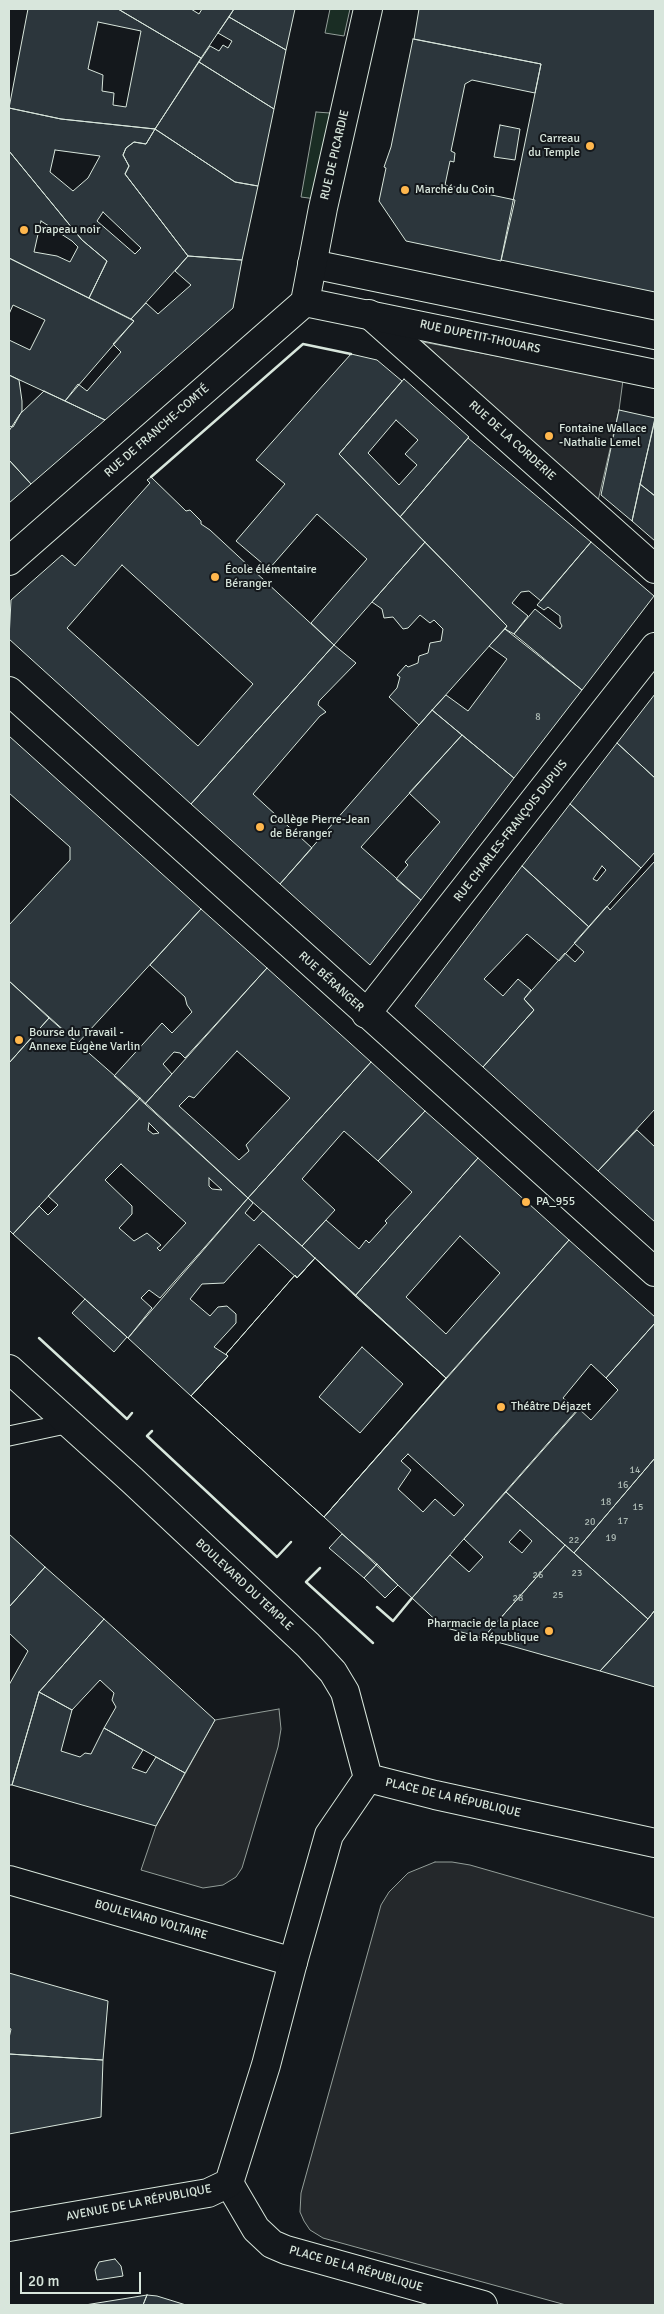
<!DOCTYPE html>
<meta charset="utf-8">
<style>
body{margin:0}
#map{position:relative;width:664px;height:2314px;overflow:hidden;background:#14181c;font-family:Signika,sans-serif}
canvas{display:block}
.frame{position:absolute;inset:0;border:10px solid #d8e6dc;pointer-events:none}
.scale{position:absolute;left:20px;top:2272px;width:121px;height:22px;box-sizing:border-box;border:2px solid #d8e6dc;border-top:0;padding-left:6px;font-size:15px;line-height:18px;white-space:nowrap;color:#d8e6dc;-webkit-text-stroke:4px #14181c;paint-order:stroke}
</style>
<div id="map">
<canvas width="664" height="2314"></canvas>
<div class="frame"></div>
<div class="scale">20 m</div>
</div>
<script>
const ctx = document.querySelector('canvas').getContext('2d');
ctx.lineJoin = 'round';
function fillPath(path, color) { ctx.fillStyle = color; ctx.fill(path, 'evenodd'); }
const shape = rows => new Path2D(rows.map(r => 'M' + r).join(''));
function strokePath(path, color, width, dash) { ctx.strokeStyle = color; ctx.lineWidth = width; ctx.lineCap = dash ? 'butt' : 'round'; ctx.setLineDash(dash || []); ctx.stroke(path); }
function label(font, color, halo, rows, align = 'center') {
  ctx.font = font + ' Signika,sans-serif'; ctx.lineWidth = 4; ctx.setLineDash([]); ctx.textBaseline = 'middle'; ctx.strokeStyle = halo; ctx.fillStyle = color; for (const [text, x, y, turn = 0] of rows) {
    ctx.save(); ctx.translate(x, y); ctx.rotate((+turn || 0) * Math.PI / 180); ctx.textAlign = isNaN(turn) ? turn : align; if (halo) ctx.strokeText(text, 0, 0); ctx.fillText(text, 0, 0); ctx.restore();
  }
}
const green = shape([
 [330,9,350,9,344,36,325,33,330,9],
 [316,112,330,113,316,199,301,197,316,112]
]);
const parking = shape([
 [423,342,623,380,619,410,598,501,565,476,423,342],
 [279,1709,281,1729,278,1747,242,1868,236,1877,223,1885,203,1888,141,1870,156,1826,215,1720,279,1709],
 [435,1862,452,1862,470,1865,655,1918,655,2305,566,2305,323,2238,310,2230,304,2221,300,2212,301,2193,381,1905,389,1892,408,1873,435,1862]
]);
const building = shape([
 [28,9,118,9,201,58,155,129,61,119,9,108,28,9],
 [98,22,141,31,126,107,113,105,114,93,102,91,103,75,88,69,98,22],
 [118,9,191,9,199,14,202,9,234,9,201,58,118,9],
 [234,9,295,9,286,50,229,17,234,9],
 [419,9,655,9,655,292,501,260,541,64,414,39,419,9],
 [229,17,286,50,274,109,199,62,210,46,219,51,223,45,228,48,232,41,218,33,229,17],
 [413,39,541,64,535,93,472,80,465,84,451,151,455,153,454,162,450,161,445,185,515,200,501,261,406,241,379,201,386,168,384,167,391,147,413,39],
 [199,62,274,109,258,186,235,182,155,129,199,62],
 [9,108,61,119,155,129,146,144,134,142,126,148,123,155,129,166,125,174,188,256,131,319,89,298,107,261,82,240,9,151,9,108],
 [55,150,100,156,88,178,73,191,50,172,55,150],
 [103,212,141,248,135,254,97,221,103,212],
 [500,125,520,129,515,160,494,157,500,125],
 [155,129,235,182,258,186,242,260,188,256,125,174,129,166,123,155,126,148,134,142,146,144,155,129],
 [9,151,82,240,107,261,89,298,9,258,9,151],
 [41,221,72,241,78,247,70,262,57,256,34,252,41,221],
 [188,256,242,260,233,308,105,420,65,401,78,384,87,391,121,352,113,344,134,321,131,319,146,303,158,314,191,285,175,271,188,256],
 [9,258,134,321,65,401,9,375,9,340,30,350,45,320,13,305,9,314,9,258],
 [351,354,377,360,402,381,339,454,425,542,334,645,311,623,367,559,317,514,269,569,236,541,285,484,256,460,351,354],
 [9,375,19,380,22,401,22,411,13,427,9,426,9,375],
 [404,379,469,437,400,517,339,454,404,379],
 [396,420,418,440,405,454,417,465,399,485,368,453,396,420],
 [44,391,105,420,31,484,9,460,9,431,20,414,44,391],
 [619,410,655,418,632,521,601,495,619,410],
 [655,420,655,496,640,484,655,420],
 [468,438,591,542,541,601,529,591,521,592,512,603,528,616,514,634,505,629,507,626,400,517,468,438],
 [9,460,31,484,9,503,9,460],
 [151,477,186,511,190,510,201,521,201,524,210,530,334,645,191,804,9,639,11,600,62,555,75,566,150,483,147,480,151,477],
 [122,565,253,684,198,746,67,628,122,565],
 [640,484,655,496,655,541,632,521,640,484],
 [425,542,507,626,419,725,389,697,397,688,400,677,397,675,406,665,408,667,418,663,419,656,428,653,430,643,441,641,443,629,434,620,430,623,420,615,408,628,403,629,393,617,384,618,382,609,372,602,425,542],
 [591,542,654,596,582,690,514,634,535,609,560,629,562,626,560,622,560,616,548,607,544,610,537,605,591,542],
 [505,629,582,690,514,778,432,710,446,695,468,711,507,659,489,646,505,629],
 [334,645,356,663,319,701,318,705,326,712,320,716,253,794,312,848,280,884,191,804,334,645],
 [655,694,655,778,617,743,655,694],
 [432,710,462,735,361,847,421,900,370,965,280,884,432,710],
 [462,735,514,778,421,900,396,879,408,865,405,862,440,822,409,793,462,735],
 [9,736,201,909,78,1043,9,981,9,925,70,860,70,847,9,793,9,736],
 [617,743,655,778,655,852,641,868,570,804,617,743],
 [570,804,641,868,589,927,522,866,570,804],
 [602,866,606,870,597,881,593,879,602,866],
 [655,861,655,1109,598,1171,483,1067,534,1010,524,999,565,953,575,962,584,952,574,943,607,906,610,910,655,861],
 [522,866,589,927,559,961,527,934,484,979,503,996,518,979,531,990,524,999,534,1010,483,1067,415,1006,522,866],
 [201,909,267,968,185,1058,180,1053,174,1052,163,1064,172,1074,145,1104,114,1076,162,1023,172,1033,192,1012,187,1005,185,997,150,965,201,909],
 [267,968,371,1062,248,1198,145,1104,267,968],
 [237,1051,290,1098,246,1145,249,1151,239,1160,179,1106,189,1096,194,1098,237,1051],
 [9,981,49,1018,9,1063,9,981],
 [49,1018,140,1098,13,1234,9,1230,9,1063,49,1018],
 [371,1062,425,1111,378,1161,344,1131,302,1179,335,1210,302,1246,248,1198,371,1062],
 [140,1098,248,1198,160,1298,149,1290,141,1298,152,1308,128,1338,13,1234,39,1206,48,1215,58,1205,48,1196,140,1098],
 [149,1123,159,1133,153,1134,148,1130,149,1123],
 [121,1164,186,1223,160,1251,157,1248,161,1245,147,1233,134,1241,119,1228,132,1214,132,1206,105,1180,121,1164],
 [209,1178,222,1190,212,1189,209,1186,209,1178],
 [425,1111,478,1158,355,1296,302,1246,326,1220,359,1249,366,1240,369,1243,387,1223,385,1221,412,1192,378,1161,425,1111],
 [637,1130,655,1147,655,1222,598,1171,637,1130],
 [478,1158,569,1240,446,1378,355,1296,478,1158],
 [460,1236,500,1273,446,1334,406,1297,460,1236],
 [248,1198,253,1203,245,1213,254,1221,263,1211,315,1258,297,1278,259,1244,224,1283,202,1284,190,1299,210,1316,218,1307,227,1306,236,1314,236,1323,214,1347,228,1356,191,1396,128,1338,248,1198],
 [569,1240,655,1317,655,1323,606,1378,591,1364,563,1398,577,1410,412,1598,324,1517,569,1240],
 [408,1454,464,1505,454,1516,435,1499,423,1512,398,1489,411,1470,401,1461,408,1454],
 [315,1258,446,1378,324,1517,191,1396,228,1356,226,1354,295,1275,297,1278,315,1258],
 [362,1347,403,1384,360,1433,319,1397,362,1347],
 [315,1258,446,1378,324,1517,191,1396,228,1356,226,1354,295,1275,297,1278,315,1258],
 [85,1299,127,1337,114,1352,72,1313,85,1299],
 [655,1323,655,1458,574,1553,506,1492,579,1409,591,1420,618,1390,606,1378,655,1323],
 [655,1458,655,1610,648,1619,574,1553,655,1458],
 [506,1492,565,1545,483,1638,443,1627,412,1598,450,1555,469,1572,483,1557,464,1539,506,1492],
 [520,1530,532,1541,522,1553,509,1542,520,1530],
 [9,1534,45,1567,9,1607,9,1534],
 [342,1534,377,1564,364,1578,329,1548,342,1534],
 [565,1545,648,1619,600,1671,483,1638,565,1545],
 [377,1564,398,1585,385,1598,364,1578,377,1564],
 [45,1567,104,1619,39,1692,12,1785,9,1785,9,1685,28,1651,9,1633,9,1607,45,1567],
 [655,1610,655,1687,600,1671,648,1619,655,1610],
 [104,1619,215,1720,185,1773,104,1728,116,1707,112,1700,114,1693,100,1680,72,1710,39,1692,104,1619],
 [39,1692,72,1710,61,1751,80,1757,85,1753,91,1754,104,1728,143,1750,132,1768,146,1773,156,1757,185,1773,156,1826,12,1785,39,1692],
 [9,1973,108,2001,103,2060,9,2054,9,2038,11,2029,9,2028,9,1973],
 [9,2054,103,2060,101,2117,9,2134,9,2054],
 [115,2259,121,2266,123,2276,97,2280,95,2270,99,2262,115,2259],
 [147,2295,157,2296,186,2305,143,2305,147,2295],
 [147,2295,143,2305,85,2305,147,2295]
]);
const service = shape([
 [9,1436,70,1423]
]);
const pedestrian = shape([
 [312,264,655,335],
 [369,314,655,569],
 [229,2183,256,2229,272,2244,286,2250,483,2305]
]);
const minor = shape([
 [305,302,655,374],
 [305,302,323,208,368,9],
 [9,561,305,302],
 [9,691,655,1272],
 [366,1014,655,647]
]);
const secondary = shape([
 [9,1880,293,1962]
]);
const primary = shape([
 [9,1369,132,1480,308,1645,333,1672,345,1692,368,1778],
 [368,1778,435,1795,655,1843],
 [9,2227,208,2193,229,2183,266,2065,293,1962,329,1835,368,1778]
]);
const wall = shape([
 [151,477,303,344,351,354],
 [39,1338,127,1419,132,1413],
 [152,1431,147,1436,277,1557,291,1542],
 [320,1568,306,1582,373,1643],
 [377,1607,393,1621,412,1598]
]);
const markers = [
 [590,146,5,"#ffb74d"],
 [405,190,5,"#ffb74d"],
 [24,230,5,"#ffb74d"],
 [549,436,5,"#ffb74d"],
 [215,577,5,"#ffb74d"],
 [260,827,5,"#ffb74d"],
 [19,1040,5,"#ffb74d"],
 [526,1202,5,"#ffb74d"],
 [501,1407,5,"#ffb74d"],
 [549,1631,5,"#ffb74d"]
];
const numberNames = [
 ["8",538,717],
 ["14",635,1470],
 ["16",623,1485],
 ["18",606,1502],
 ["15",638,1507],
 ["17",623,1521],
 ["20",590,1522],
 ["19",611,1538],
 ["22",574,1540],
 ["23",577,1573],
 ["26",538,1575],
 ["25",558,1595],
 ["28",518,1598]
];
const poiNames = [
 ["Carreau",580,139,"right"],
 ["du Temple",580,153,"right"],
 ["Marché du Coin",415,190],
 ["Drapeau noir",34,230],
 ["Fontaine Wallace",559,429],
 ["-Nathalie Lemel",559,443],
 ["École élémentaire",225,570],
 ["Béranger",225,584],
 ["Collège Pierre-Jean",270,820],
 ["de Béranger",270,834],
 ["Bourse du Travail -",29,1033],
 ["Annexe Eugène Varlin",29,1047],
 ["PA_955",536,1202],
 ["Théâtre Déjazet",511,1407],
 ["Pharmacie de la place",539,1624,"right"],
 ["de la République",539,1638,"right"]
];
const streetNames = [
 ["RUE DE PICARDIE",335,155,-77],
 ["RUE DUPETIT-THOUARS",480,337,12],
 ["RUE DE FRANCHE-COMTÉ",157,431,-41],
 ["RUE DE LA CORDERIE",512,441,42],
 ["RUE CHARLES-FRANÇOIS DUPUIS",511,831,-52],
 ["RUE BÉRANGER",331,982,42],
 ["BOULEVARD DU TEMPLE",244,1585,43],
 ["PLACE DE LA RÉPUBLIQUE",453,1798,13],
 ["BOULEVARD VOLTAIRE",151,1920,16],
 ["AVENUE DE LA RÉPUBLIQUE",139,2203,-11],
 ["PLACE DE LA RÉPUBLIQUE",356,2269,16]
];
fillPath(green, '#1a2d24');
strokePath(green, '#939e99', 1);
fillPath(parking, '#24282b');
strokePath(parking, '#939e99', 1);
fillPath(building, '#2c363c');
strokePath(building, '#d8e6dc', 1);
strokePath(service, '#d8e6dc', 21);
strokePath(pedestrian, '#d8e6dc', 30);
strokePath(minor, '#d8e6dc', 30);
strokePath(secondary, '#d8e6dc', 30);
strokePath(primary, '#d8e6dc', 30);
strokePath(service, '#14181c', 19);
strokePath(pedestrian, '#14181c', 28);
strokePath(minor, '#14181c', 28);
strokePath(secondary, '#14181c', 28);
strokePath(primary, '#14181c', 28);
strokePath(wall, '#d8e6dc', 2.5);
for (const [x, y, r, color] of markers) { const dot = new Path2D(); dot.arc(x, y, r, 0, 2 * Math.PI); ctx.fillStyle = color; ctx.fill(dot); strokePath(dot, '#14181c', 2); }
label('10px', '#adbab4', null, numberNames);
label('12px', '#d8e6dc', '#14181c', poiNames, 'left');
label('12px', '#d8e6dc', '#14181c', streetNames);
</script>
